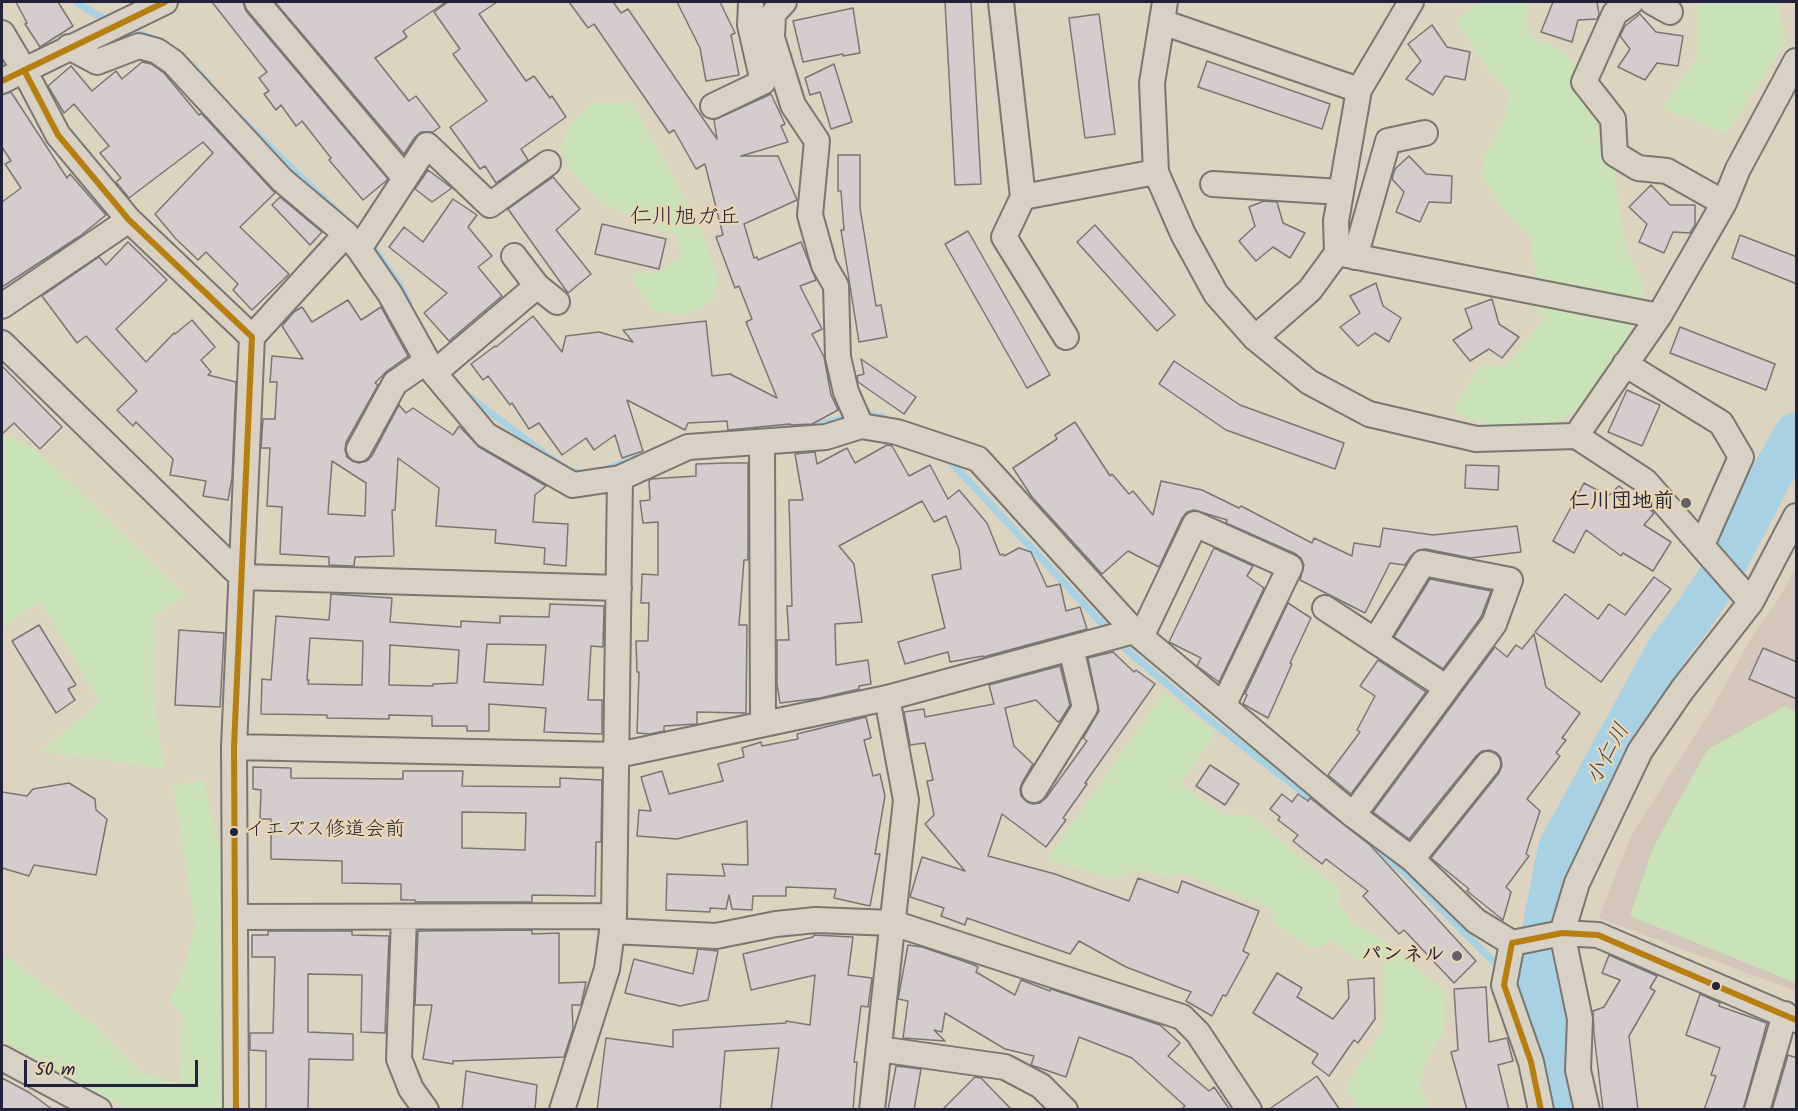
<!DOCTYPE html>
<meta charset="utf-8">
<style>
body{margin:0}
#map{position:relative;width:1798px;height:1111px;overflow:hidden;background:#dcd3c0;font-family:Kalam,sans-serif}
canvas{display:block}
.frame{position:absolute;inset:0;border:3px solid #22223b;pointer-events:none}
.scale{position:absolute;left:24px;top:1060px;width:174px;height:27px;box-sizing:border-box;border:3px solid #22223b;border-top:0;padding-left:8px;font-size:18px;line-height:21px;white-space:nowrap;color:#22223b;-webkit-text-stroke:4px #e8d7b4;paint-order:stroke}
</style>
<div id="map">
<canvas width="1798" height="1111"></canvas>
<div class="frame"></div>
<div class="scale">50 m</div>
</div>
<script>
const ctx = document.querySelector('canvas').getContext('2d');
ctx.lineJoin = 'round';
function fillPath(path, color) { ctx.fillStyle = color; ctx.fill(path, 'evenodd'); }
const shape = rows => new Path2D(rows.map(r => 'M' + r).join(''));
function strokePath(path, color, width, dash) { ctx.strokeStyle = color; ctx.lineWidth = width; ctx.lineCap = dash ? 'butt' : 'round'; ctx.setLineDash(dash || []); ctx.stroke(path); }
function label(font, color, halo, rows, align = 'center') {
  ctx.font = font + ' Kalam,"Klee One",sans-serif'; ctx.lineWidth = 4.5; ctx.setLineDash([]); ctx.textBaseline = 'middle'; ctx.strokeStyle = halo; ctx.fillStyle = color; for (const [text, x, y, turn = 0] of rows) {
    ctx.save(); ctx.translate(x, y); ctx.rotate((+turn || 0) * Math.PI / 180); ctx.textAlign = isNaN(turn) ? turn : align; if (halo) ctx.strokeText(text, 0, 0); ctx.fillText(text, 0, 0); ctx.restore();
  }
}
const built = shape([
 [1796,567,1796,991,1599,918,1631,836,1710,712,1752,637,1781,595]
]);
const green = shape([
 [1479,2,1529,2,1526,25,1534,39,1558,48,1575,65,1583,79,1595,109,1599,143,1616,172,1617,196,1627,252,1643,282,1644,296,1611,377,1573,412,1560,420,1528,428,1496,428,1457,414,1454,408,1480,366,1505,366,1545,318,1532,306,1537,282,1530,237,1499,205,1482,175,1483,159,1505,119,1508,94,1504,86,1484,64,1456,21],
 [1697,2,1777,2,1786,42,1726,134,1662,108,1698,56],
 [592,103,632,103,700,226,718,280,713,301,684,315,653,311,633,280,634,272,657,273,678,259,681,252,677,236,601,203,572,172,560,150,569,126],
 [2,433,36,449,186,597,155,614,153,691,164,769,42,751,100,702,40,602,2,628],
 [1164,692,1215,733,1181,785,1225,815,1250,815,1340,890,1339,905,1353,924,1389,944,1446,993,1444,1031,1425,1064,1420,1087,1430,1109,1359,1109,1345,1087,1383,1029,1384,957,1371,950,1359,960,1333,941,1312,949,1275,924,1271,909,1181,873,1167,877,1135,870,1115,879,1047,860],
 [1785,706,1796,712,1796,983,1630,916,1653,848,1707,750],
 [203,780,222,857,230,1109,127,1109,2,1040,2,957,11,959,97,1027,141,1073,180,1084,183,1017,170,1000,186,966,195,922,173,786]
]);
const stream = shape([
 [77,2,93,13,112,21],
 [127,28,153,39],
 [187,61,207,81],
 [240,118,340,214],
 [370,243,399,284,409,304],
 [463,392,567,470,584,474],
 [805,428,837,420,871,415,885,418],
 [948,459,1111,633],
 [604,470,639,457],
 [1118,641,1128,651,1207,718,1316,803],
 [1365,841,1405,873,1503,971],
 [1511,978,1543,1004]
]);
const river = shape([
 [1565,1110,1553,1057,1536,966,1559,848,1668,649,1693,616,1718,579,1770,478,1796,433]
]);
const building = shape([
 [16,2,58,2,73,26,40,47,25,24,27,23,16,2],
 [212,2,243,2,246,11,388,179,386,181,363,200,329,160,331,158,302,121,296,126,281,105,276,110,264,94,269,91,259,78,267,72,212,2],
 [275,2,446,2,403,31,407,37,375,58,409,101,416,96,440,127,433,132,421,132,415,137,404,154,275,2],
 [448,2,497,2,479,14,526,81,534,76,550,98,552,96,566,117,521,149,528,160,496,183,485,166,480,169,450,127,487,101,453,54,460,49,434,12,448,2],
 [569,2,613,2,621,13,628,9,717,139,714,120,771,94,785,124,781,126,788,142,741,156,778,156,797,200,744,224,754,258,757,257,758,260,801,242,816,280,800,286,822,329,812,334,824,357,831,395,838,410,812,424,790,425,790,424,728,430,727,421,688,423,685,430,627,400,643,451,622,458,615,435,594,450,586,438,562,455,539,423,529,429,512,403,510,405,488,376,483,380,471,364,495,346,496,347,533,316,562,352,566,336,599,332,633,342,623,330,706,321,712,376,730,374,777,398,746,322,752,319,739,286,735,288,716,237,723,235,705,164,696,169,674,130,669,133,594,24,588,28,569,2],
 [677,2,720,2,735,33,731,35,739,75,706,81,700,48,677,2],
 [945,2,971,2,981,184,955,185,945,2],
 [1553,2,1597,2,1599,14,1597,19,1578,20,1572,42,1541,32,1553,2],
 [853,8,860,53,843,56,843,54,803,62,793,21,853,8],
 [1099,14,1115,134,1085,138,1069,18,1099,14],
 [1640,14,1656,32,1683,36,1678,66,1657,63,1645,80,1618,67,1630,49,1620,36,1625,26,1640,14],
 [1432,25,1447,47,1470,52,1465,80,1445,76,1433,95,1406,79,1421,61,1408,44,1432,25],
 [1207,61,1330,104,1322,129,1198,87,1207,61],
 [142,62,151,64,164,73,199,115,201,113,275,193,240,227,289,274,252,310,233,290,238,284,206,252,198,260,176,239,155,214,213,153,203,142,129,198,116,182,121,178,100,153,109,146,74,104,64,113,48,86,71,66,92,91,116,71,122,79,142,62],
 [834,64,852,122,831,129,820,92,810,95,805,78,834,64],
 [11,92,67,178,70,174,106,215,80,236,2,287,2,202,21,188,5,164,11,161,2,147,2,95,11,92],
 [838,155,860,155,860,208,876,306,881,305,887,337,859,342,841,230,844,230,841,191,838,191,838,155],
 [1409,156,1426,174,1452,176,1451,203,1429,202,1420,222,1396,212,1404,192,1392,179,1395,169,1409,156],
 [428,170,452,188,432,202,415,189,428,170],
 [553,177,580,209,556,230,591,274,568,293,508,209,553,177],
 [1651,185,1670,205,1695,205,1695,225,1690,233,1673,232,1664,253,1639,242,1647,224,1629,207,1651,185],
 [280,197,322,232,310,245,272,205,280,197],
 [453,199,477,215,468,227,492,256,478,267,502,296,449,341,424,313,447,293,389,247,404,227,423,242,453,199],
 [1264,201,1277,202,1283,223,1305,233,1290,258,1273,247,1256,261,1239,241,1255,226,1249,207,1264,201],
 [602,224,666,239,659,269,595,254,602,224],
 [1095,225,1175,315,1157,331,1077,242,1095,225],
 [968,231,1050,375,1027,388,945,244,968,231],
 [1740,235,1797,257,1797,284,1732,258,1740,235],
 [128,242,167,280,116,329,146,362,174,333,175,334,192,320,215,347,201,360,211,372,208,375,236,382,232,478,228,500,203,496,206,481,170,475,173,459,136,422,133,426,117,410,137,391,86,336,77,343,42,296,99,257,106,265,128,242],
 [1376,283,1383,306,1401,318,1389,342,1375,333,1358,346,1340,327,1360,313,1350,296,1376,283],
 [1492,299,1499,324,1519,337,1502,358,1489,349,1470,361,1453,340,1472,328,1465,309,1492,299],
 [348,300,361,320,381,307,408,356,387,371,375,383,378,385,346,442,345,450,347,457,352,461,359,463,367,461,372,456,399,405,406,413,413,408,453,435,459,426,479,447,546,486,535,495,533,522,568,524,566,566,544,564,545,548,495,543,496,530,436,526,439,488,398,458,395,510,392,510,394,556,355,557,354,566,329,565,329,557,280,554,282,507,267,506,270,448,261,448,263,419,275,419,277,382,270,382,272,356,303,359,282,326,294,312,302,307,312,322,348,300],
 [332,461,366,483,365,516,328,514,332,461],
 [1680,327,1775,364,1766,390,1670,353,1680,327],
 [861,359,916,397,904,414,858,382,857,376,864,374,861,359],
 [1174,361,1240,405,1344,443,1335,469,1226,430,1159,384,1174,361],
 [2,366,62,427,40,449,14,423,2,434,2,366],
 [1627,390,1660,405,1642,446,1608,432,1627,390],
 [1075,422,1110,476,1112,474,1129,494,1133,491,1153,515,1161,481,1202,490,1239,508,1241,506,1312,543,1314,538,1352,556,1354,543,1380,547,1383,528,1433,535,1517,526,1521,552,1471,558,1426,549,1418,550,1411,556,1405,565,1390,563,1365,613,1300,580,1304,565,1301,558,1296,554,1226,523,1227,520,1194,510,1187,512,1182,518,1159,567,1128,551,1102,574,1032,497,1013,468,1057,439,1055,435,1075,422],
 [887,445,892,446,909,476,930,465,948,499,959,490,987,523,1000,555,1003,554,1004,556,1019,548,1031,552,1047,587,1060,584,1066,611,1080,607,1087,629,983,657,983,656,950,662,948,652,905,664,898,642,945,628,932,575,961,569,959,549,946,516,934,522,922,501,839,546,854,564,862,622,835,624,836,665,868,660,871,684,859,686,859,689,820,698,780,703,777,684,777,640,789,640,787,606,792,606,789,500,803,500,795,454,815,452,817,464,847,448,855,463,887,445],
 [728,463,748,463,748,560,744,560,739,625,747,625,746,713,697,712,697,724,664,726,664,731,650,734,637,733,639,672,637,672,636,641,648,641,649,603,641,603,642,574,658,575,658,522,643,523,640,501,650,500,649,481,651,479,696,476,696,464,728,463],
 [1466,465,1499,466,1498,490,1465,488,1466,465],
 [1584,483,1608,496,1619,486,1654,513,1644,525,1671,542,1653,571,1623,553,1621,556,1586,530,1574,553,1553,541,1584,483],
 [1214,548,1253,566,1247,576,1264,588,1219,682,1197,666,1201,658,1169,642,1214,548],
 [1654,577,1671,589,1601,682,1535,632,1565,594,1598,619,1609,604,1625,615,1654,577],
 [1430,579,1491,591,1481,617,1443,669,1394,637,1430,579],
 [331,594,392,598,390,622,461,627,461,621,500,623,500,616,549,617,550,604,604,606,603,647,591,646,588,700,602,700,602,734,544,732,546,708,489,704,489,731,467,731,467,726,432,726,432,716,389,715,389,719,327,718,327,715,261,714,262,679,271,680,276,616,329,620,331,594],
 [310,638,363,641,362,685,308,684,309,680,307,680,310,638],
 [487,644,546,645,543,685,484,682,487,644],
 [390,645,459,650,457,683,433,684,433,686,389,685,390,645],
 [1288,603,1311,618,1290,663,1292,664,1268,718,1243,704,1247,695,1245,694,1288,603],
 [39,625,76,685,68,689,75,700,56,713,12,641,39,625],
 [179,630,224,633,220,707,175,705,179,630],
 [1534,634,1546,687,1580,713,1562,738,1566,740,1556,753,1560,756,1527,799,1540,811,1526,854,1529,856,1506,887,1511,892,1503,920,1467,891,1469,889,1431,858,1499,773,1502,766,1501,758,1497,753,1490,750,1482,751,1477,755,1409,839,1373,812,1495,647,1507,657,1516,645,1522,649,1534,634],
 [1763,648,1797,662,1797,699,1749,679,1763,648],
 [1113,652,1134,672,1136,670,1155,684,1085,783,1087,784,1063,818,1066,820,1046,847,1002,814,988,856,1055,874,1129,901,1138,878,1178,893,1182,881,1259,911,1243,951,1249,954,1226,996,1223,995,1212,1016,1186,1001,1191,992,1126,967,1079,941,1070,954,967,918,965,925,941,916,944,908,910,897,922,857,965,871,925,824,934,815,927,781,933,780,925,743,910,745,904,712,924,709,925,717,994,704,989,685,1060,666,1070,705,1060,721,1058,722,1036,700,1005,708,1014,746,1033,764,1022,783,1020,789,1021,796,1027,802,1033,804,1040,803,1046,798,1087,741,1083,738,1099,711,1088,658,1113,652],
 [1378,660,1426,692,1351,794,1328,775,1360,732,1357,730,1375,696,1360,686,1378,660],
 [866,717,871,738,864,740,873,776,880,774,885,796,875,854,880,854,870,906,834,898,836,889,786,887,786,896,753,896,752,910,732,909,729,895,726,909,710,908,710,912,666,910,667,874,725,876,722,864,748,865,747,821,677,839,637,836,639,810,651,811,641,777,662,771,669,794,723,781,718,764,744,757,742,748,761,742,762,746,798,739,797,734,866,717],
 [1210,765,1239,784,1225,805,1196,786,1210,765],
 [253,767,291,768,291,778,403,779,403,771,463,771,462,786,560,787,560,778,602,780,601,842,596,842,595,896,532,895,532,902,415,902,415,900,401,900,401,884,342,883,342,861,271,859,271,819,260,819,261,790,253,789,253,767],
 [462,812,526,813,525,850,462,848,462,812],
 [69,783,95,799,96,810,107,819,96,875,34,865,29,876,2,868,2,792,27,796,33,789,69,783],
 [1282,794,1292,802,1298,794,1308,801,1310,798,1370,845,1476,961,1454,983,1404,930,1399,934,1363,896,1368,891,1326,859,1322,864,1293,841,1298,835,1278,820,1280,817,1270,809,1282,794],
 [532,930,532,934,559,933,559,983,586,982,581,1005,572,1005,573,1029,564,1057,453,1061,453,1064,423,1059,432,1005,415,1005,418,931,532,930],
 [268,931,352,931,352,935,389,936,385,1033,361,1032,362,975,308,974,308,1032,353,1034,353,1060,309,1059,308,1110,266,1110,266,1051,250,1050,250,1033,273,1033,275,957,252,957,252,935,268,935,268,931],
 [814,935,853,937,848,975,872,978,868,1007,861,1006,854,1062,857,1062,853,1110,771,1110,779,1048,725,1051,720,1110,597,1110,606,1038,673,1047,673,1030,786,1023,786,1021,810,1025,815,975,751,990,743,954,813,937,814,935],
 [908,945,922,947,972,964,978,967,976,972,1015,995,1021,980,1050,991,1051,989,1160,1025,1180,1043,1168,1056,1209,1091,1214,1087,1230,1110,1180,1110,1185,1106,1132,1058,1079,1037,1066,1077,1031,1065,1034,1056,1005,1049,945,1013,942,1032,934,1030,945,1041,903,1038,908,1001,898,999,908,945],
 [698,949,718,951,708,1000,680,1006,625,993,634,959,693,974,698,949],
 [1609,955,1657,976,1650,988,1655,991,1629,1036,1638,1110,1603,1110,1594,1034,1593,1011,1604,1007,1620,980,1602,973,1609,955],
 [1277,973,1302,988,1297,997,1333,1019,1349,998,1348,980,1374,978,1375,1019,1358,1043,1354,1040,1329,1076,1312,1063,1318,1054,1253,1013,1277,973],
 [1486,987,1489,1042,1507,1038,1513,1061,1498,1065,1509,1110,1467,1110,1451,1052,1458,1050,1454,989,1486,987],
 [1700,994,1720,1003,1719,1006,1767,1023,1743,1110,1704,1110,1716,1076,1711,1075,1720,1048,1686,1035,1700,994],
 [1788,1055,1797,1058,1797,1110,1772,1110,1788,1055],
 [896,1066,921,1069,914,1110,888,1110,896,1066],
 [466,1071,537,1085,535,1110,462,1110,466,1071],
 [1317,1076,1340,1110,1268,1110,1317,1076],
 [975,1077,981,1078,1012,1110,942,1110,975,1077],
 [2,1078,30,1093,53,1110,2,1110,2,1078]
]);
const street = shape([
 [257,2,405,178],
 [784,2,773,14,772,38,793,105,817,141,810,215,824,265,836,286,838,357,846,392,861,426],
 [1001,2,1023,197],
 [1165,2,1152,83,1156,172,1183,234,1216,294,1255,338,1309,382,1369,414,1476,439,1576,436,1645,481,1751,602],
 [1631,2,1615,13,1584,82,1613,119,1615,154,1638,168,1667,171,1724,203],
 [1652,2,1670,12],
 [1162,22,1359,90],
 [2,33,24,70,58,135,129,220,252,337],
 [69,47,97,62,139,46,157,51,173,62,282,180,346,234,359,249,390,294,434,373,486,435,573,485,620,478,688,447,826,437,861,426,897,432,978,459,1134,631,1353,815,1412,859,1476,921,1512,943],
 [2,81,165,2],
 [713,106,763,82,750,25,751,2],
 [1213,184,1341,192],
 [359,249,427,145,490,205,548,163],
 [1337,253,1336,221,1359,90,1411,2],
 [1355,257,1388,141,1425,133],
 [537,286,557,302],
 [2,306,129,220],
 [1066,337,1004,237,1023,197,1156,172],
 [1255,338,1310,290,1337,253,1659,316],
 [2,343,242,577,619,588],
 [1625,364,1721,423,1741,457,1702,545],
 [434,373,537,286,514,256],
 [1576,436,1659,316,1724,203,1738,169,1796,61],
 [762,442,763,724],
 [359,449,395,383,427,361],
 [1325,608,1447,688],
 [1141,637,1195,524,1290,567,1223,706],
 [234,747,618,755,887,698,1134,631],
 [1034,790,1085,708,1071,648],
 [1353,815,1494,624,1510,580,1423,563,1375,641],
 [1412,859,1488,764],
 [235,917,614,916],
 [404,917,399,1059,411,1089,426,1110],
 [612,931,716,936,776,924,816,920,893,923,1182,1017,1198,1033,1249,1110],
 [879,1049,1005,1067,1041,1086,1065,1110],
 [2,1058,99,1110],
 [236,1110,234,747,252,337,346,234],
 [562,1110,607,969,614,916,620,478],
 [872,1110,906,800,887,698],
 [1541,1110,1531,1062,1504,985,1512,943,1562,933,1598,935,1796,1020],
 [1587,1110,1578,1070,1580,1019,1562,933,1577,883,1640,751,1682,690,1751,602,1796,516],
 [1757,1110,1785,1014]
]);
const bus1 = shape([
 [24,70,58,135,129,220,252,337,234,747,236,1110],
 [2,81,165,2],
 [1541,1110,1531,1062,1504,985,1512,943,1562,933,1598,935,1796,1020]
]);
const markers = [
 [1686,503,6,"#63606a"],
 [234,832,5,"#22223b"],
 [1457,956,6,"#63606a"],
 [1716,986,5,"#22223b"]
];
const busNames = [
 ["イエズス修道会前",245,832]
];
const poiNames = [
 ["仁川団地前",1674,503],
 ["パンネル",1445,956]
];
const neighbourhoodNames = [
 ["仁川旭ガ丘",685,219]
];
const waterNames = [
 ["小仁川",1610,755,-61]
];
fillPath(built, '#d3c6ba');
fillPath(green, '#c9e2b7');
strokePath(stream, '#a8d2e4', 7);
strokePath(river, '#a8d2e4', 42);
fillPath(building, '#d5cccd');
strokePath(building, '#7a7672', 1.5);
strokePath(street, '#7a7672', 28);
strokePath(street, '#d8d1c4', 24);
strokePath(bus1, '#b77e12', 6);
for (const [x, y, r, color] of markers) { const dot = new Path2D(); dot.arc(x, y, r, 0, 2 * Math.PI); ctx.fillStyle = color; ctx.fill(dot); strokePath(dot, '#e8d7b4', 2); }
label('20px', '#22223b', '#e8d7b4', busNames, 'left');
label('bold 21px', '#22223b', '#e8d7b4', poiNames, 'right');
label('22px', '#22223b', '#e8d7b4', neighbourhoodNames);
label('italic 22px', '#384560', '#e8d7b4', waterNames);
</script>
